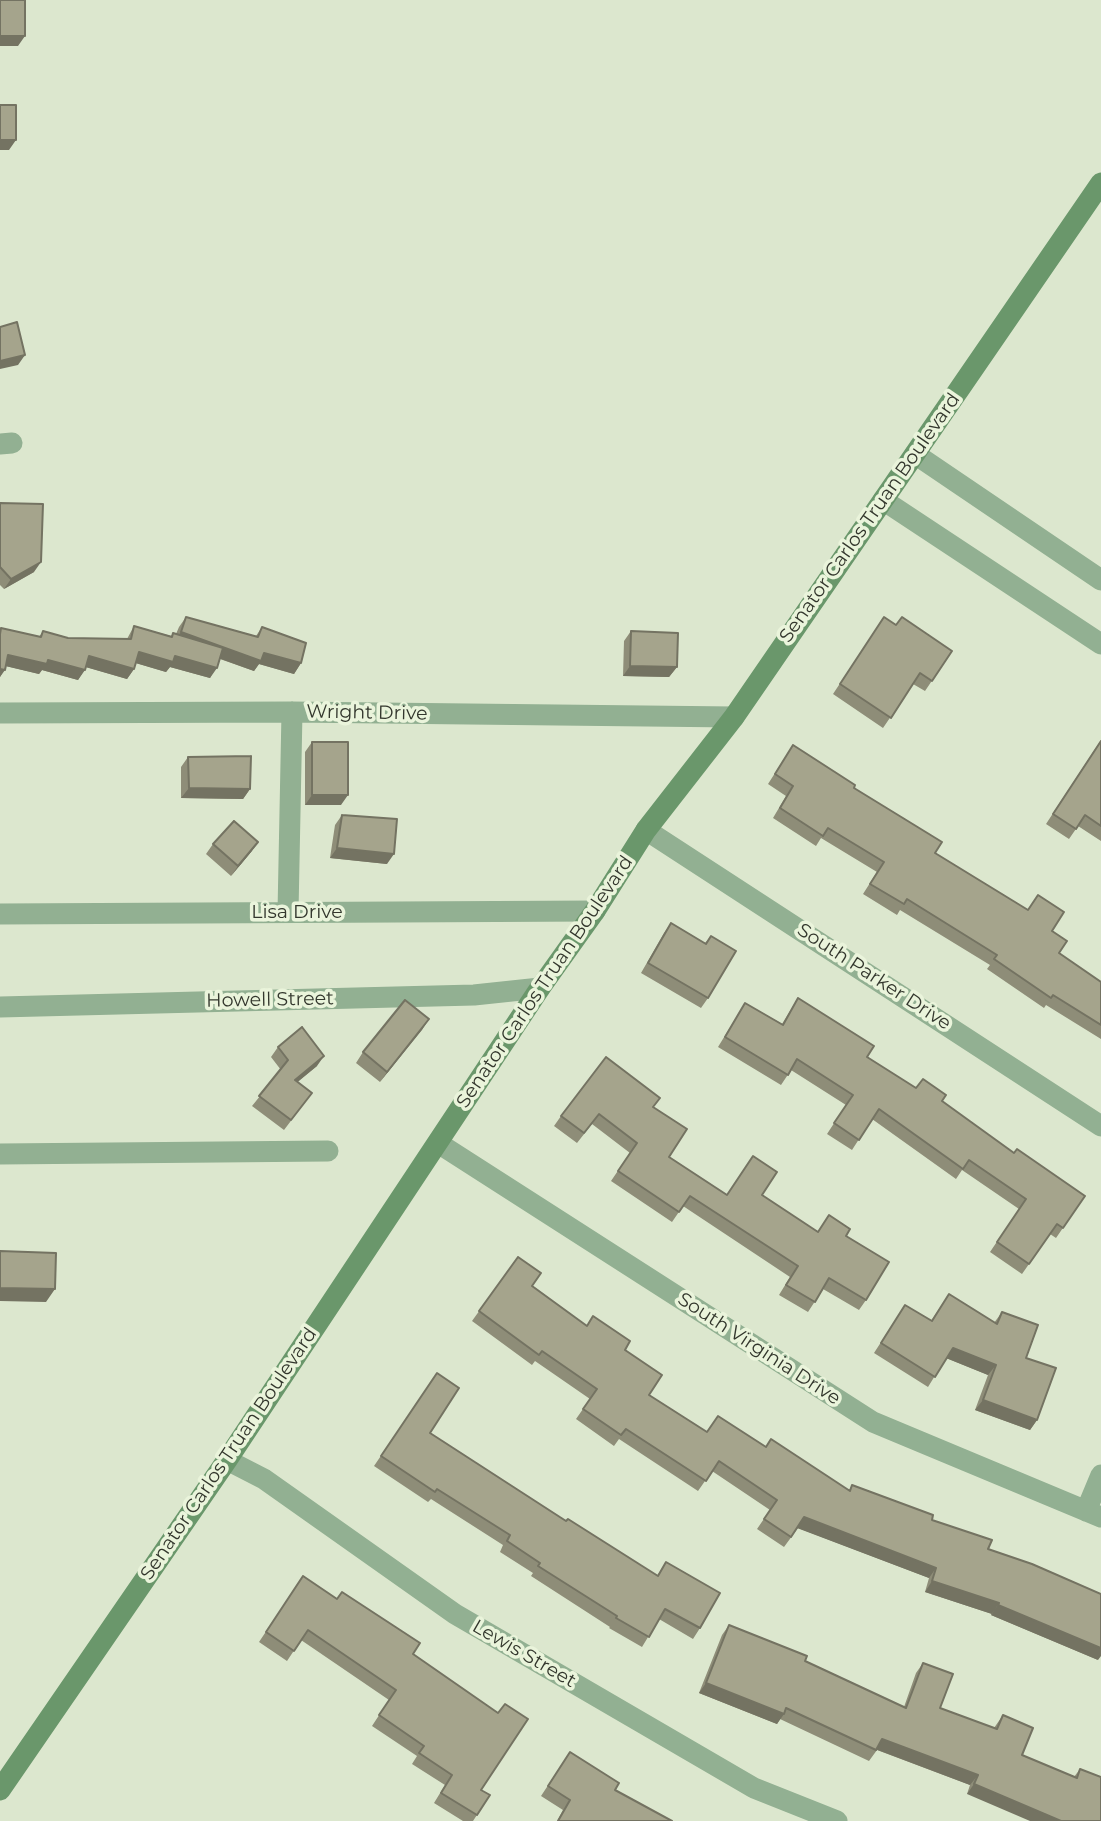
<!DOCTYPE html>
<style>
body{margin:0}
canvas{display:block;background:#dce7ce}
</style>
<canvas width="1101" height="1821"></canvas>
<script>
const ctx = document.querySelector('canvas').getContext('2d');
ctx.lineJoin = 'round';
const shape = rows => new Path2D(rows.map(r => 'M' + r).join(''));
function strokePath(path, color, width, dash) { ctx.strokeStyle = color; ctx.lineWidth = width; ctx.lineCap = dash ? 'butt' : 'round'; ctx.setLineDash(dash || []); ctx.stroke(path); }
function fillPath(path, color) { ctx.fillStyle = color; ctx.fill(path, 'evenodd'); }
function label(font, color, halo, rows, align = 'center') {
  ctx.font = font + ' Montserrat,sans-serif'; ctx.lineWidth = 7; ctx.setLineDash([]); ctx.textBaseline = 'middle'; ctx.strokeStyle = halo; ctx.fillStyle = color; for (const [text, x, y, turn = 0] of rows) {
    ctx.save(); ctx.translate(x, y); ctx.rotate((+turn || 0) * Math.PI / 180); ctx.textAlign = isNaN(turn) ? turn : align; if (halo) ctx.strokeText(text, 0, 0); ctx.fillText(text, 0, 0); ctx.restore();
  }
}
const street = shape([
 [0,444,12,443],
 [915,454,1101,580],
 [883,500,1101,644],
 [0,713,292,712,734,717],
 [646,830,1101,1126],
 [288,912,292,712],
 [0,914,595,911],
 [0,1007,474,995,540,988],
 [438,1143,873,1422,1101,1517],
 [0,1154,328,1151],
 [227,1460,264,1479,455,1614,754,1788,837,1821],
 [1086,1511,1101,1475]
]);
const secondary = shape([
 [0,1790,227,1460,540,988,595,911,646,830,734,717,1101,183]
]);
const wall = shape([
 [0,503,34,572,4,589,0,585],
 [186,617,256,636,262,627,301,663,294,674,259,664,254,671,220,659,210,678,170,667,166,672,136,663,134,669,127,679,86,667,78,680,42,670,39,674,6,666,0,677,0,630,1,628,39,637,43,631,68,638,127,639,134,626,171,636,173,633,176,634,179,627],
 [884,617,896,625,952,651,925,691,913,684,883,728,833,694],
 [631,631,677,667,669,677,623,676,624,641],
 [1101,740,1101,841,1078,826,1069,839,1046,824],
 [312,742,341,805,305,805,305,752],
 [793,745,854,788,935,853,1052,931,1059,953,1101,982,1101,1039,1046,1005,1044,1008,987,969,990,965,900,910,897,915,863,894,877,872,821,838,816,846,773,818,786,796,768,784],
 [188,757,250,789,243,799,181,798,181,767],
 [342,815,387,864,330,858,335,825],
 [258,842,251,852,231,876,206,854,213,844],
 [671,923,705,943,711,936,708,998,701,1008,641,973,664,933],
 [798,998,867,1057,916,1088,942,1101,1014,1153,1085,1196,1056,1238,1050,1234,1022,1274,990,1252,1019,1209,962,1170,956,1179,872,1119,852,1150,827,1134,846,1105,791,1070,781,1085,718,1047,745,1003,782,1024],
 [429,1019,380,1082,356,1063,363,1052],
 [278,1047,317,1066,297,1082,312,1093,284,1130,252,1106,281,1070,271,1057],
 [653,1107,669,1157,727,1195,762,1195,818,1232,829,1215,846,1236,866,1300,859,1310,823,1289,808,1312,779,1295,790,1277,683,1206,672,1222,611,1181,630,1153,592,1124,577,1143,554,1126,561,1116],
 [518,1257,533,1286,587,1326,625,1350,649,1395,707,1432,766,1447,849,1490,852,1485,932,1520,988,1549,1098,1660,991,1615,992,1614,925,1592,929,1578,798,1528,784,1547,757,1529,770,1510,712,1471,698,1491,619,1439,614,1446,576,1419,590,1399,535,1361,532,1365,472,1321],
 [949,1294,994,1323,1002,1312,1026,1358,1037,1420,1030,1430,975,1410,988,1375,946,1358,928,1387,874,1353,905,1305,931,1321],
 [437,1373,430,1433,566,1521,657,1576,666,1562,700,1628,693,1639,659,1619,642,1647,609,1628,610,1627,531,1576,533,1573,500,1552,503,1545,431,1499,428,1502,374,1466],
 [303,1576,413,1654,481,1790,490,1795,473,1821,463,1821,434,1803,445,1785,412,1764,417,1756,372,1726,389,1700,301,1640,287,1661,259,1642],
 [729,1625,904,1707,916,1673,923,1663,940,1708,994,1728,1003,1715,1022,1755,1074,1777,1080,1769,1101,1777,967,1794,970,1785,877,1750,869,1761,780,1719,777,1724,699,1693,722,1635],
 [570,1752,615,1790,672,1821,557,1821,563,1810,541,1796]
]);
const shadedWall = shape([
 [0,36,25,36,18,46,0,46],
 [0,140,16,140,9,150,0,150],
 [25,355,18,365,0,369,0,361],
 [41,562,34,572,4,589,11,579],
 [181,632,264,653,301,663,294,674,259,664,254,671,174,642],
 [139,652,175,656,217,668,210,678,170,667,166,672,132,662],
 [8,655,48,660,85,670,78,680,42,670,39,674,1,665],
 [89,656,134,669,127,679,82,666],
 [630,666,677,667,669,677,623,676],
 [0,669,5,670,0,677],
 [189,788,250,789,243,799,181,798],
 [312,795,348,795,341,805,305,805],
 [258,842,251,852,231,876,238,866],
 [337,848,394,854,387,864,330,858],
 [429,1019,422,1030,380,1082,387,1072],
 [324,1056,317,1066,288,1090,295,1080],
 [0,1288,55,1289,46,1302,0,1301],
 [953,1348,996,1365,988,1375,946,1358],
 [983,1400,1037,1420,1030,1430,975,1410],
 [804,1517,936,1568,929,1578,797,1528],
 [932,1581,999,1603,992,1614,925,1592],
 [998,1605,1101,1648,1101,1656,1098,1660,991,1615],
 [706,1683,784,1714,777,1724,699,1693],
 [882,1739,978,1775,970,1785,875,1749],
 [974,1784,1061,1821,1030,1821,967,1794]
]);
const building = shape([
 [0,0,25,0,25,36,0,36,0,0],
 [0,105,16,105,16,140,0,140,0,105],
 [17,322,25,355,0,361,0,327,17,322],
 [0,503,43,504,41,562,11,579,0,567,0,503],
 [186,617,258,637,262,627,306,643,301,663,264,653,261,661,181,632,186,617],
 [884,617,896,625,902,617,952,651,932,681,920,673,891,718,840,684,884,617],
 [134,626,172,637,173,633,223,648,217,668,175,656,173,662,139,652,134,669,89,656,85,670,48,660,47,664,8,655,5,670,0,669,0,634,1,628,41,637,43,631,68,638,131,639,134,626],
 [631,631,678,633,677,667,630,666,631,631],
 [1101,741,1101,826,1085,815,1076,829,1053,814,1101,741],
 [312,742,348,742,348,795,312,795,312,742],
 [793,745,855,785,854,788,942,842,935,853,1028,910,1038,895,1064,912,1052,931,1067,941,1059,953,1101,982,1101,1025,1053,995,1051,998,994,959,997,955,907,899,904,904,870,884,884,862,828,828,823,836,780,808,793,786,775,774,793,745],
 [251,756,250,789,189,788,188,757,251,756],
 [342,815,397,819,394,854,337,848,342,815],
 [234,821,258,842,238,866,213,844,234,821],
 [671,923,706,944,711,936,736,951,708,998,648,963,671,923],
 [798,998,874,1046,867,1057,916,1088,923,1079,946,1095,942,1101,1014,1153,1017,1149,1085,1196,1063,1228,1057,1224,1029,1264,997,1242,1026,1199,969,1160,963,1169,879,1109,859,1140,834,1123,853,1095,797,1059,788,1075,725,1037,745,1003,783,1025,798,998],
 [405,1000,429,1019,387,1072,363,1052,405,1000],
 [302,1027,324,1056,295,1080,312,1093,291,1120,259,1096,288,1060,278,1047,302,1027],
 [606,1057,660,1098,653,1107,687,1129,669,1157,727,1195,753,1156,777,1172,762,1195,818,1232,829,1215,850,1229,846,1236,889,1262,866,1300,829,1278,815,1302,786,1285,798,1266,690,1196,679,1212,618,1171,637,1143,599,1114,584,1133,561,1116,606,1057],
 [0,1251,56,1253,55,1289,0,1288,0,1251],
 [518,1257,541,1273,532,1286,587,1326,593,1316,630,1341,625,1350,662,1375,649,1395,707,1432,718,1416,766,1447,771,1439,850,1491,852,1485,933,1515,932,1520,992,1540,988,1549,1032,1564,1101,1594,1101,1648,998,1605,999,1603,932,1581,936,1568,804,1517,791,1537,764,1519,777,1500,719,1461,706,1481,626,1429,621,1435,583,1409,597,1389,542,1351,539,1355,479,1311,518,1257],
 [949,1294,997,1324,1002,1312,1038,1325,1026,1358,1056,1368,1037,1420,983,1400,996,1365,953,1348,935,1377,881,1343,905,1305,932,1321,949,1294],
 [437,1373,459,1388,430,1433,566,1521,568,1519,658,1576,666,1562,720,1593,700,1628,665,1609,649,1637,616,1618,617,1616,538,1566,540,1563,507,1541,510,1535,437,1489,435,1492,381,1456,437,1373],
 [303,1576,337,1599,342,1592,420,1643,413,1654,498,1713,505,1704,528,1719,481,1790,490,1795,477,1815,441,1793,452,1775,419,1753,424,1746,379,1715,396,1690,308,1630,294,1651,266,1632,303,1576],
 [729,1625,807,1656,805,1661,906,1708,923,1663,953,1674,940,1708,997,1729,1003,1715,1033,1728,1022,1755,1077,1778,1080,1769,1101,1777,1101,1821,1061,1821,974,1784,978,1775,882,1739,876,1750,786,1708,784,1714,706,1683,729,1625],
 [570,1752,619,1783,615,1790,672,1821,558,1821,570,1800,548,1786,570,1752]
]);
const streetNames = [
 ["Senator Carlos Truan Boulevard",870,518,-55],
 ["Wright Drive",367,713,1],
 ["Lisa Drive",297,912],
 ["South Parker Drive",874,977,33],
 ["Senator Carlos Truan Boulevard",545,982,-56],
 ["Howell Street",270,1000,-1],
 ["South Virginia Drive",759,1349,33],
 ["Senator Carlos Truan Boulevard",229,1454,-56],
 ["Lewis Street",524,1654,30]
];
strokePath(street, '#92b092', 21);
strokePath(secondary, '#6a976b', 21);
fillPath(wall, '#8e8d78');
fillPath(shadedWall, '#747362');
fillPath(building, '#a5a48c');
strokePath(building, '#747362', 2);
label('19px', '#33372d', '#eaf4db', streetNames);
</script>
